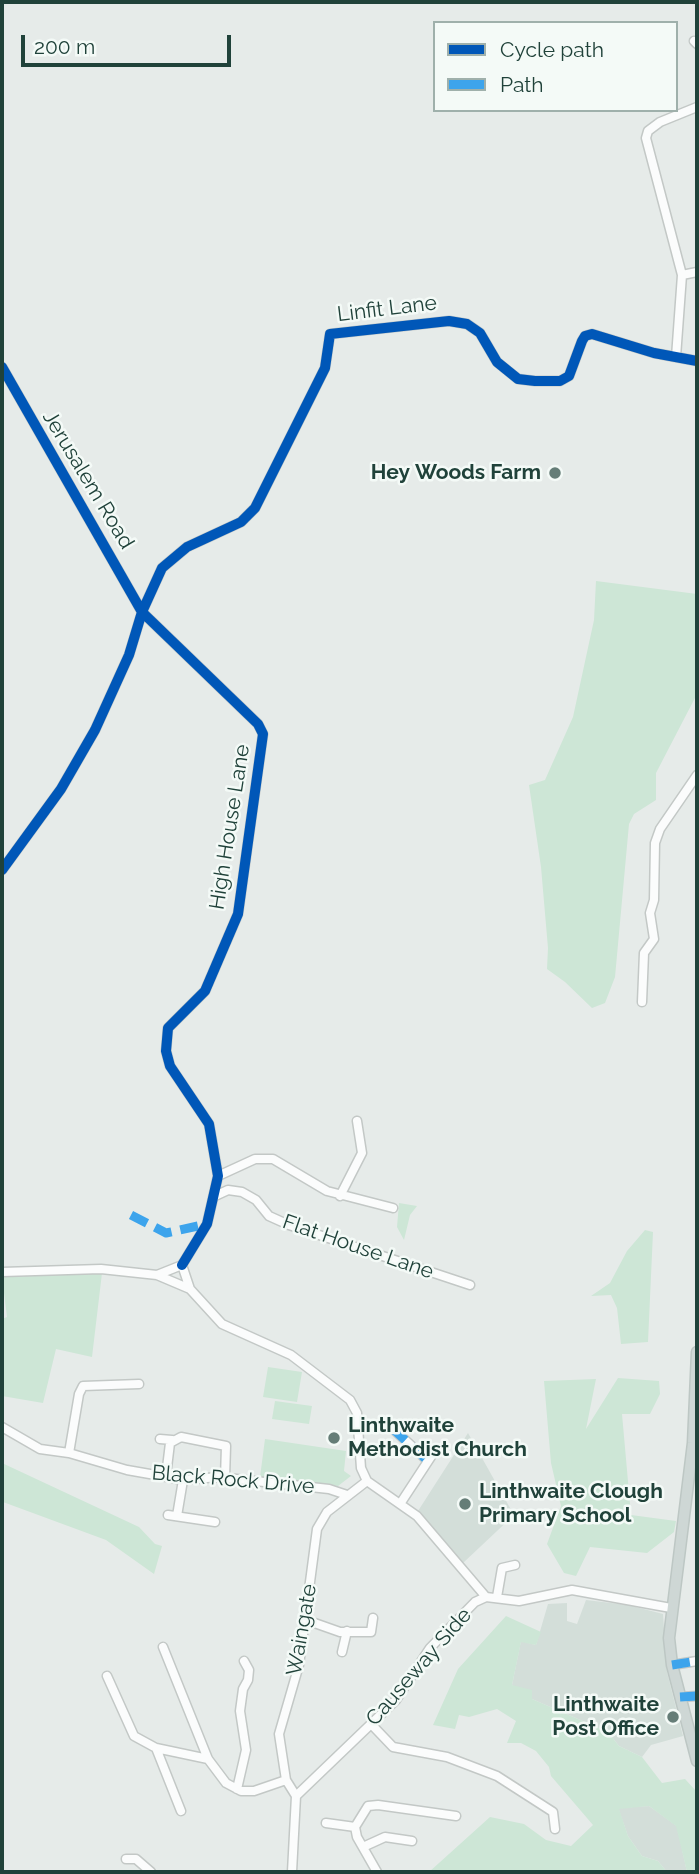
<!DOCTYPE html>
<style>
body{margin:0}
#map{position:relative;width:699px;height:1874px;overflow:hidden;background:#e6ebe9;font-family:Raleway,sans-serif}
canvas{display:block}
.frame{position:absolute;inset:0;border:4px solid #20423a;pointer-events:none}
.legend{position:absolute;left:433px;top:21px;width:245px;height:91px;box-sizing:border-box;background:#f4faf7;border:2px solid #9fb0ab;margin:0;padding:9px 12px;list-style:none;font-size:21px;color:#20423a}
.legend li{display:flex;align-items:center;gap:14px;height:35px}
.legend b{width:35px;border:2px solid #9fb0ab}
.scale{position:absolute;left:21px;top:35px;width:210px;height:32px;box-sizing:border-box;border:4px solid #20423a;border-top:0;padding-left:9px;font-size:21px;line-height:24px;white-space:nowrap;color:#20423a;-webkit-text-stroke:5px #f4faf7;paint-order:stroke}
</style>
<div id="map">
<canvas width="699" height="1874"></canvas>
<div class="frame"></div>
<ul class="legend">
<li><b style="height:9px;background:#0057b8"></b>Cycle path</li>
<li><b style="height:9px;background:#3da4ec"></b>Path</li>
</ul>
<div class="scale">200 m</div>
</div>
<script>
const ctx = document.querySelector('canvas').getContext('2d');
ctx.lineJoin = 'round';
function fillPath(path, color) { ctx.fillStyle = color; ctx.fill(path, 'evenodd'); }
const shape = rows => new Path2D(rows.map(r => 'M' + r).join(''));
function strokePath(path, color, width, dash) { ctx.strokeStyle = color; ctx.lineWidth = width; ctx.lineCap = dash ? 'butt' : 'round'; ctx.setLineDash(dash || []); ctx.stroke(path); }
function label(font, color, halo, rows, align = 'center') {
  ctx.font = font + ' Raleway,sans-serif'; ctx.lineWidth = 5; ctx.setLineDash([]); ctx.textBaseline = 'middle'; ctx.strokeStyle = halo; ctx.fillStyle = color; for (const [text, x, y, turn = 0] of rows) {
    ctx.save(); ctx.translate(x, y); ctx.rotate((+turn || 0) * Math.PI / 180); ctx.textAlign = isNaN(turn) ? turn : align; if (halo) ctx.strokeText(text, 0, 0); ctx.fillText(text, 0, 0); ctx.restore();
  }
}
const built = shape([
 [468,1433,514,1515,463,1563,418,1511],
 [586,1600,628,1605,663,1614,667,1672,683,1736,651,1745,642,1757,619,1746,608,1732,532,1699,512,1685,521,1641,536,1645,548,1604,567,1603,567,1621,577,1624],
 [649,1806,677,1826,687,1872,667,1872,658,1861,642,1856,628,1836,618,1808]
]);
const green = shape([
 [596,581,697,594,697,694,656,773,656,800,634,814,629,824,615,977,605,1003,592,1008,565,982,547,969,548,948,541,867,529,785,545,780,573,717,594,620],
 [399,1203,417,1206,410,1215,404,1240,397,1227],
 [645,1230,653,1232,648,1342,621,1344,617,1308,611,1295,591,1296,610,1283,627,1251],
 [102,1273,92,1357,56,1349,43,1403,2,1396,2,1319,7,1317,2,1277],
 [268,1367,302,1372,297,1402,263,1397],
 [618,1378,659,1381,660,1394,650,1414,622,1414,631,1515,676,1521,674,1532,647,1553,590,1547,576,1576,564,1573,547,1544,561,1506,551,1463,544,1381,596,1379,586,1429],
 [275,1401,312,1406,309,1424,272,1419],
 [265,1439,346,1451,344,1471,351,1476,338,1486,260,1477],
 [2,1463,139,1527,155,1544,162,1546,154,1574,106,1540,3,1502],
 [506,1616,541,1632,536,1645,521,1642,512,1685,532,1690,532,1699,608,1732,619,1746,642,1757,662,1783,685,1779,697,1792,697,1872,687,1872,676,1826,649,1806,619,1809,628,1836,642,1856,658,1861,667,1872,429,1872,490,1817,524,1824,546,1840,571,1846,593,1825,551,1776,549,1767,536,1751,521,1743,507,1743,516,1721,497,1709,469,1717,459,1715,455,1729,433,1725,458,1669]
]);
const minor = shape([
 [694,41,697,44],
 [682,275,697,272],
 [676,357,682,275,646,138,648,131,660,122,697,107],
 [2,367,142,612,258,724,263,734,238,914,205,991,168,1028,166,1051,170,1066,209,1124,218,1176,207,1224,182,1265],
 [2,870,61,789,95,730,129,655,142,612,162,568,187,547,241,522,255,508,325,368,330,334,449,321,467,324,480,333,497,362,518,379,535,381,560,381,569,376,582,341,585,336,592,334,654,353,697,361],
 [642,1002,644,953,654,939,650,913,654,900,655,843,660,829,697,775],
 [218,1176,255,1159,273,1159,327,1191,393,1208],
 [215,1196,228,1190,242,1192,256,1200,269,1216,289,1225,470,1285],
 [340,1196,362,1153,357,1121],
 [2,1272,101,1269,157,1275,190,1289,222,1324,291,1355,350,1400,357,1413,361,1468,367,1481],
 [157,1275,182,1265,190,1289],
 [2,1427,40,1449,69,1453,127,1470,184,1480,218,1477,329,1489,347,1495],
 [392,1428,428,1461],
 [160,1439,172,1440],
 [69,1453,79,1394,83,1386,139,1384],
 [166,1476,170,1443,181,1437,226,1446,225,1478],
 [367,1481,417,1516,486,1597],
 [400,1504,434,1452],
 [168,1515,215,1522],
 [177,1516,183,1480],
 [497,1597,502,1568,515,1565],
 [306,1620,340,1632,371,1632,373,1618],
 [163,1647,208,1759,226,1783,241,1791,254,1791,286,1780],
 [342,1652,347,1631],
 [672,1665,697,1661],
 [107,1676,134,1736,156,1748,208,1759],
 [680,1697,697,1696],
 [371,1724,393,1747,447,1757,497,1776,553,1812,555,1829],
 [156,1748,181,1811],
 [237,1789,246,1750,240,1711,243,1689,248,1680,249,1670,244,1661],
 [296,1796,286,1780,279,1734,299,1665,317,1529,327,1512,367,1481],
 [326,1823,355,1827],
 [363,1847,385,1837,412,1841],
 [126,1859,136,1859,151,1872],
 [292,1872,296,1796,396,1700,430,1648,475,1602,486,1597,519,1601,572,1590,671,1608],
 [377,1872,357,1837,355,1827,368,1806,378,1805,456,1816]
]);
const major = shape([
 [697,1352,693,1443,669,1638,672,1665,697,1761]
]);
const quiet = shape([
 [131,1215,166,1233,207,1224],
 [392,1428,428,1461],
 [672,1665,697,1661],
 [680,1697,697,1696]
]);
const cycleway = shape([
 [2,367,142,612,258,724,263,734,238,914,205,991,168,1028,166,1051,170,1066,209,1124,218,1176,207,1224,182,1265],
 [2,870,61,789,95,730,129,655,142,612,162,568,187,547,241,522,255,508,325,368,330,334,449,321,467,324,480,333,497,362,518,379,535,381,560,381,569,376,582,341,585,336,592,334,654,353,697,361]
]);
const markers = [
 [555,473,7,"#657d77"],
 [334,1438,7,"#657d77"],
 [465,1504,7,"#657d77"],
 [673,1717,7,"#657d77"]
];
const streetNames = [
 ["Linfit Lane",387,309,-7],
 ["Jerusalem Road",88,480,59],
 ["High House Lane",230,827,-81],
 ["Flat House Lane",358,1247,19],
 ["Black Rock Drive",233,1480,5],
 ["Waingate",302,1630,-80],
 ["Causeway Side",419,1667,-49]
];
const poiNames = [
 ["Hey Woods Farm",541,473],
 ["Linthwaite",348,1426,"left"],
 ["Methodist Church",348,1450,"left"],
 ["Linthwaite Clough",479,1492,"left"],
 ["Primary School",479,1516,"left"],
 ["Linthwaite",659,1705],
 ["Post Office",659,1729]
];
fillPath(built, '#d3ded9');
fillPath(green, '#cde6d6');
strokePath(minor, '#c3c8c6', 11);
strokePath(major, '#bdc7c4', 13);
strokePath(minor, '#fbfcfc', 8);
strokePath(major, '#ced7d5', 10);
strokePath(quiet, '#3da4ec', 9, [18, 9]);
strokePath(cycleway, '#0057b8', 10);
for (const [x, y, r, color] of markers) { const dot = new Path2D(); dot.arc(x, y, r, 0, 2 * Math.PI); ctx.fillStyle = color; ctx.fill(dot); strokePath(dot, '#f4faf7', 2.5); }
label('21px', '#20423a', '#f4faf7', streetNames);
label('bold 21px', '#20423a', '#f4faf7', poiNames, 'right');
</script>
